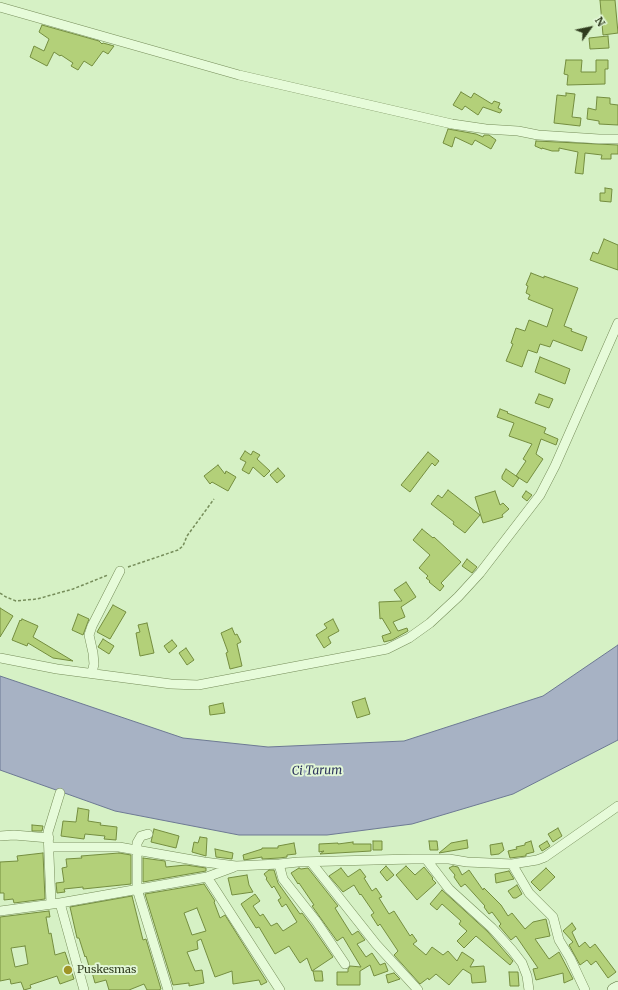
<!DOCTYPE html>
<style>
body{margin:0}
#map{position:relative;width:618px;height:990px;overflow:hidden;background:#d6f1c5;font-family:Merriweather,serif}
canvas{display:block}
.north{position:absolute;left:570px;top:8px;width:40px;height:40px;-webkit-text-stroke:3px #e2f7d6;paint-order:stroke;rotate:57deg;font-size:11px;font-weight:700;line-height:16px;text-align:center;color:#303c1f}
.north::after{content:'';display:block;margin:auto;width:14px;height:18px;background:#303c1f;clip-path:polygon(50% 0,100% 100%,50% 72%,0 100%)}
</style>
<div id="map">
<canvas width="618" height="990"></canvas>
<div class="north">N</div>
</div>
<script>
const ctx = document.querySelector('canvas').getContext('2d');
ctx.lineJoin = 'round';
function fillPath(path, color) { ctx.fillStyle = color; ctx.fill(path, 'evenodd'); }
const shape = rows => new Path2D(rows.map(r => 'M' + r).join(''));
function strokePath(path, color, width, dash) { ctx.strokeStyle = color; ctx.lineWidth = width; ctx.lineCap = dash ? 'butt' : 'round'; ctx.setLineDash(dash || []); ctx.stroke(path); }
function label(font, color, halo, rows, align = 'center') {
  ctx.font = font + ' Merriweather,serif'; ctx.lineWidth = 4; ctx.setLineDash([]); ctx.textBaseline = 'middle'; ctx.strokeStyle = halo; ctx.fillStyle = color; for (const [text, x, y, turn = 0] of rows) {
    ctx.save(); ctx.translate(x, y); ctx.rotate((+turn || 0) * Math.PI / 180); ctx.textAlign = isNaN(turn) ? turn : align; if (halo) ctx.strokeText(text, 0, 0); ctx.fillText(text, 0, 0); ctx.restore();
  }
}
const water = shape([
 [618,645,618,740,513,794,412,824,327,835,239,835,115,811,0,770,0,676,183,738,268,747,404,741,543,696,618,645]
]);
const building = shape([
 [600,0,615,0,618,33,603,35,600,0],
 [42,25,99,41,102,44,103,43,114,46,108,54,103,51,92,66,84,61,78,70,71,66,73,63,61,55,60,56,54,52,47,66,30,57,34,46,44,51,49,39,39,32,42,25],
 [608,36,609,48,590,49,589,38,608,36],
 [566,60,582,60,581,72,596,72,596,60,608,60,608,69,605,69,605,84,567,85,568,75,564,74,566,60],
 [461,92,471,98,474,93,492,104,494,101,500,103,498,108,502,110,500,113,483,107,478,115,465,106,462,110,453,105,461,92],
 [566,93,575,94,572,117,581,118,580,126,554,123,557,95,566,96,566,93],
 [597,97,610,98,610,104,618,105,618,125,599,124,599,121,587,119,588,108,596,110,597,97],
 [448,129,476,134,483,137,484,135,489,135,496,140,491,149,475,140,472,145,455,137,452,147,443,143,448,129],
 [536,141,618,145,618,154,611,154,611,159,601,159,602,155,585,153,583,174,575,173,578,152,559,148,559,151,552,151,542,148,542,149,535,146,536,141],
 [605,188,612,189,611,202,600,201,600,193,605,193,605,188],
 [604,239,618,245,618,270,590,260,593,252,598,254,604,239],
 [531,273,544,278,544,276,578,288,564,326,572,329,571,331,587,337,582,351,553,340,550,347,540,344,537,353,528,350,522,367,506,361,513,344,511,343,516,328,525,331,529,320,547,327,553,309,528,299,530,295,526,293,528,286,526,285,531,273],
 [540,357,570,369,565,384,535,372,540,357],
 [539,394,553,399,549,408,535,403,539,394],
 [500,409,508,412,507,413,546,428,544,433,558,439,556,445,541,439,536,454,543,459,527,483,516,476,526,461,523,459,532,444,509,436,514,423,497,417,500,409],
 [245,451,251,455,253,451,260,455,257,459,270,471,264,477,253,467,249,474,242,470,246,462,240,459,245,451],
 [428,452,439,461,435,466,432,463,410,492,401,485,428,452],
 [218,465,225,474,226,471,236,477,228,491,212,482,210,484,204,476,218,465],
 [278,468,285,476,277,483,270,475,278,468],
 [506,469,519,478,513,487,502,479,502,476,506,469],
 [448,490,480,515,465,533,453,524,454,522,431,504,438,495,442,498,448,490],
 [495,491,500,505,503,503,509,509,502,515,503,517,483,523,475,497,495,491],
 [526,491,532,495,527,501,522,497,526,491],
 [422,529,433,538,434,537,461,562,441,583,444,586,440,591,429,582,430,581,426,578,428,576,419,568,430,555,413,540,422,529],
 [467,559,477,567,472,573,462,566,467,559],
 [406,582,416,597,401,607,405,617,393,622,398,631,407,628,408,631,392,640,384,642,382,636,391,633,382,618,380,619,379,602,402,601,394,590,406,582],
 [113,605,126,612,110,639,97,632,113,605],
 [0,608,13,616,0,637,0,608],
 [78,614,89,619,83,635,72,630,78,614],
 [22,619,38,626,33,637,73,661,53,658,28,643,27,646,12,640,20,620,21,621,22,619],
 [333,619,339,631,328,637,331,643,324,648,316,635,327,628,324,624,333,619],
 [147,623,154,653,140,656,136,633,140,632,138,625,147,623],
 [232,628,235,635,237,634,241,642,237,644,242,666,230,669,226,653,228,652,221,633,232,628],
 [103,639,114,646,109,654,98,647,103,639],
 [172,640,177,646,169,653,164,646,172,640],
 [186,648,194,660,187,665,179,653,186,648],
 [365,698,370,714,357,718,352,702,365,698],
 [223,703,225,713,210,715,209,706,223,703],
 [78,808,89,810,88,821,101,823,100,825,117,827,116,840,104,839,105,836,85,834,84,839,61,836,63,821,76,822,78,808],
 [32,825,43,826,42,831,32,831,32,825],
 [558,828,562,836,553,842,548,834,558,828],
 [154,829,179,836,176,848,151,842,154,829],
 [200,837,207,838,206,856,192,852,194,842,198,843,200,837],
 [467,840,468,848,439,853,451,843,467,840],
 [373,841,382,841,382,850,373,850,373,841],
 [429,841,437,841,438,850,430,850,429,841],
 [531,841,534,852,526,854,526,856,510,858,508,851,517,849,516,847,525,845,525,843,531,841],
 [547,841,550,846,542,851,539,846,547,841],
 [353,842,353,844,371,844,371,851,320,854,324,851,319,852,319,844,338,843,338,844,353,842],
 [294,843,296,854,287,855,287,857,279,858,262,859,262,857,244,860,243,855,262,849,262,848,278,848,278,846,294,843],
 [502,843,504,850,499,854,491,855,490,845,502,843],
 [215,849,233,853,232,859,216,857,215,849],
 [43,853,45,899,14,903,13,899,4,900,4,893,0,893,0,862,18,861,17,856,43,853],
 [119,853,131,855,131,884,83,889,83,887,64,889,65,892,57,893,56,883,64,882,62,868,67,867,66,859,82,858,81,856,119,853],
 [143,858,165,861,166,867,186,865,206,868,206,871,143,882,143,858],
 [386,866,394,875,387,881,380,872,386,866],
 [406,866,415,875,424,867,433,878,432,879,436,883,417,900,396,875,406,866],
 [453,866,458,867,462,875,469,870,483,890,484,888,501,905,508,916,512,913,525,929,533,922,546,919,550,936,535,939,549,959,559,952,573,979,564,983,563,973,536,980,533,969,538,968,516,936,511,940,499,926,501,924,492,912,489,914,484,907,485,906,465,884,461,887,454,877,455,875,449,868,453,866],
 [299,868,301,869,308,868,338,906,335,908,352,935,358,931,365,940,357,944,366,957,372,953,380,965,385,963,388,971,374,976,370,965,360,971,360,985,337,985,337,972,348,972,348,969,350,966,361,967,343,937,337,941,312,906,314,905,299,883,298,884,291,873,299,868],
 [341,868,348,877,360,869,366,877,364,878,372,891,376,888,382,897,379,898,389,914,394,911,410,936,412,934,417,941,413,944,426,955,432,947,443,955,448,951,457,961,462,952,474,960,470,967,484,966,486,982,472,983,471,974,463,969,449,985,436,974,429,980,428,978,420,984,394,955,398,951,380,924,378,926,371,915,374,913,361,894,360,895,354,885,343,892,329,876,341,868],
 [546,868,555,877,540,891,531,882,546,868],
 [269,870,274,870,278,883,300,914,302,913,311,925,333,957,312,971,307,958,300,963,289,946,275,954,259,927,256,928,241,904,255,894,260,901,253,906,260,916,263,914,271,926,277,923,283,931,297,922,286,904,282,907,278,900,281,898,274,886,272,888,266,879,267,878,264,874,269,870],
 [509,871,514,879,496,883,495,874,509,871],
 [247,875,249,885,253,892,232,895,228,878,247,875],
 [204,884,215,901,214,902,220,918,225,915,267,982,261,985,259,980,233,984,232,971,215,977,201,939,197,941,198,949,187,952,195,971,202,970,204,983,189,986,189,983,173,985,145,894,204,884],
 [197,908,206,931,192,935,184,913,197,908],
 [517,885,522,894,516,898,513,898,508,891,517,885],
 [442,890,488,932,513,961,510,965,476,936,464,948,457,941,467,931,459,924,461,921,442,904,437,910,430,904,442,890],
 [132,896,143,940,146,939,161,989,159,990,147,990,144,984,129,990,109,990,106,980,95,983,90,965,89,966,86,956,85,957,79,938,77,938,70,907,132,896],
 [49,911,50,917,46,917,49,934,51,933,55,955,65,952,74,979,60,984,57,976,30,985,31,988,24,990,21,982,11,984,10,979,0,981,0,917,49,911],
 [25,946,28,964,15,967,11,948,25,946],
 [572,923,576,929,572,932,579,947,585,942,590,948,595,944,616,972,608,978,596,961,591,965,587,960,580,965,569,945,573,942,563,931,572,923],
 [313,971,322,971,323,981,315,981,313,971],
 [509,972,518,972,519,986,510,986,509,972],
 [394,973,400,979,388,983,386,975,394,973]
]);
const path = shape([
 [128,567,178,550,183,546,187,536,214,499],
 [0,593,6,597,16,601,37,599,73,589,108,575]
]);
const street = shape([
 [0,7,239,75,452,124,486,129,518,131,538,135,599,139,618,139],
 [0,658,57,669,171,684,198,685,387,649,409,638,430,623,458,597,480,573,540,495,555,466,618,323],
 [92,673,94,664,93,653,89,635,92,626,120,571],
 [148,834,141,836,137,843,137,889,168,990],
 [0,836,14,835,49,838],
 [49,847,119,847,204,862,236,866,279,864,298,862,412,859,449,859,467,862,512,864,537,860,545,857,618,806],
 [426,859,449,889,492,928,512,950,522,963,527,976,529,990],
 [311,862,376,944,418,990],
 [279,864,283,879,316,921,345,964],
 [512,864,529,893,553,917,559,940,570,958,585,990],
 [207,877,280,990],
 [51,903,48,832,60,793],
 [60,903,84,990],
 [0,911,60,903,207,877,234,867]
]);
const secondary = shape([
 [614,990,618,988]
]);
const markers = [
 [68,970,5,"#9f9527"]
];
const poiNames = [
 ["Puskesmas",77,970]
];
const waterNames = [
 ["Ci Tarum",317,771,-1]
];
fillPath(water, '#a7b2c4');
strokePath(water, '#6d7993', 1);
fillPath(building, '#b3d079');
strokePath(building, '#748d3f', 1);
strokePath(street, '#768d5a', 10);
strokePath(secondary, '#5a6f3d', 14);
strokePath(path, '#768d5a', 1.5, [3, 2]);
strokePath(street, '#e6fbd9', 9);
strokePath(secondary, '#e6fbd9', 13);
for (const [x, y, r, color] of markers) { const dot = new Path2D(); dot.arc(x, y, r, 0, 2 * Math.PI); ctx.fillStyle = color; ctx.fill(dot); strokePath(dot, '#e2f7d6', 1.5); }
label('11px', '#303c1f', '#e2f7d6', poiNames, 'left');
label('italic 12px', '#2d345d', '#e2f7d6', waterNames);
</script>
